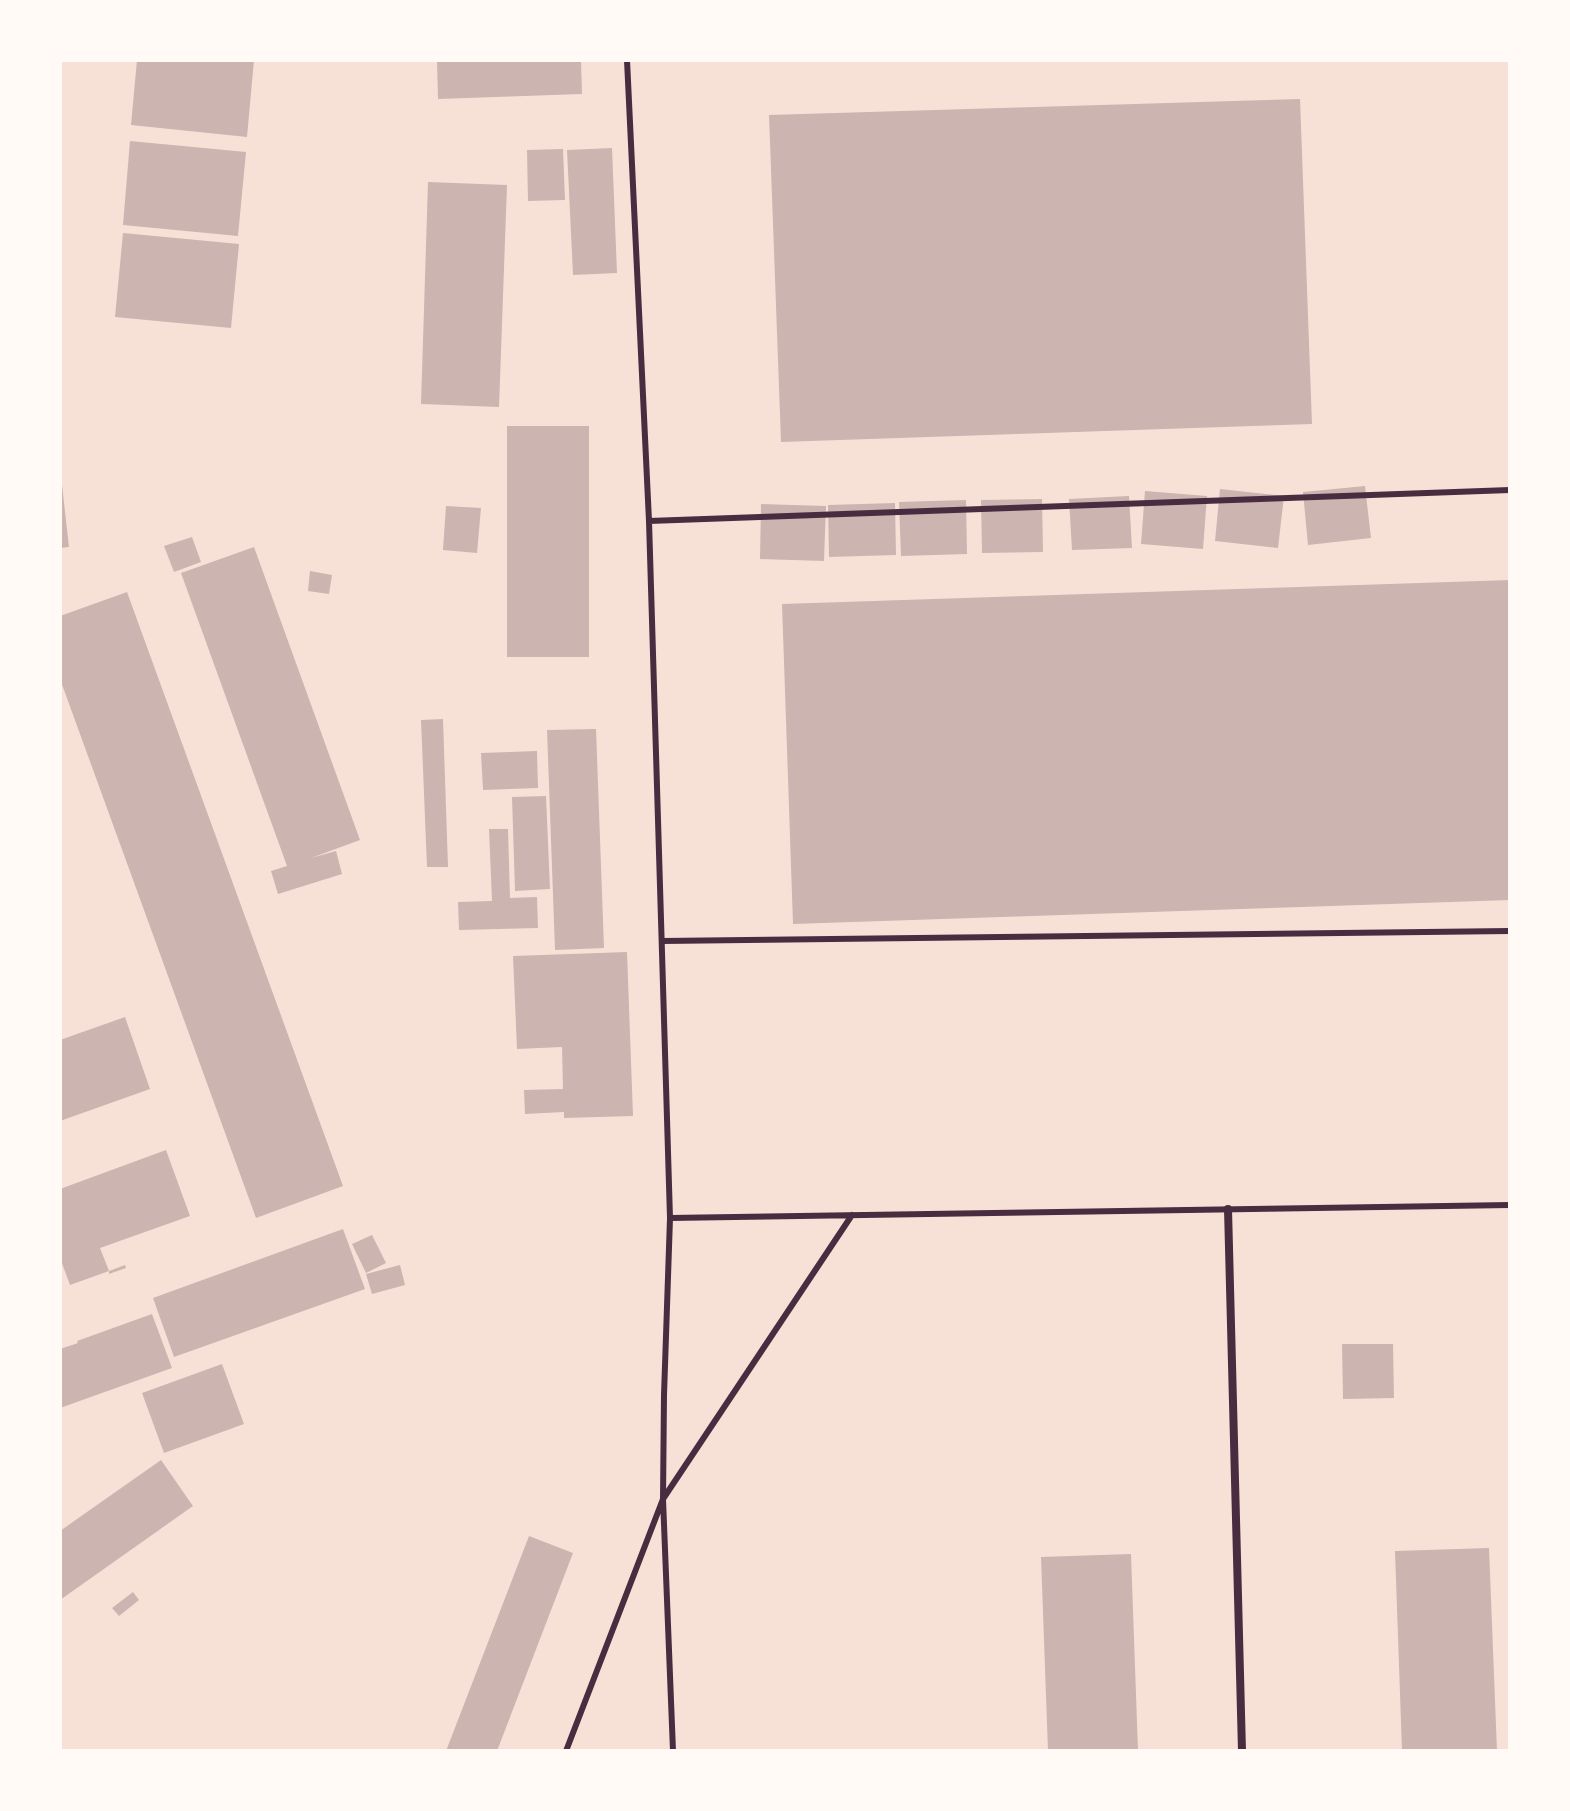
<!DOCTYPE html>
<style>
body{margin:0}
#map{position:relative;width:1570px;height:1811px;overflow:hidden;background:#f7e1d7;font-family:Manrope,sans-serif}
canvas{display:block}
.frame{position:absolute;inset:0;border:62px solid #fffaf5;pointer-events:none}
</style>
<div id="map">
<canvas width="1570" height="1811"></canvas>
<div class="frame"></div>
</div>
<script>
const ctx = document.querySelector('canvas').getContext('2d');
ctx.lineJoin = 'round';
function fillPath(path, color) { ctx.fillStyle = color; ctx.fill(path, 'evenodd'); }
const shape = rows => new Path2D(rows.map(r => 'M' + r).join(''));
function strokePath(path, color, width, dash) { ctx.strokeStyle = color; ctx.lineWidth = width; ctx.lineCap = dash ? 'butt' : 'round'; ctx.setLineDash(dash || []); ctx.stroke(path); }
const building = shape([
 [137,60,254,60,247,137,131,125],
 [437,60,581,60,582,94,438,99],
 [1300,99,1312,424,781,442,769,115],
 [130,141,246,152,238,236,123,225],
 [612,148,617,273,573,275,567,150],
 [563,149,565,200,528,201,527,150],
 [428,182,507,185,499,407,421,404],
 [123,233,239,244,231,328,115,317],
 [507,426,589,426,589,657,507,657],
 [60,485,62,485,69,547,60,548],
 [1365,486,1371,538,1308,545,1303,492],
 [1220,489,1284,496,1278,548,1215,541],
 [1145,491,1207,496,1203,549,1141,544],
 [1129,496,1132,548,1072,550,1069,499],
 [1042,499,1043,552,982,553,981,500],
 [966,500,967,554,901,556,899,502],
 [895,503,896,555,829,557,828,505],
 [761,504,826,506,824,561,760,559],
 [446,506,481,508,477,553,443,550],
 [192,537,201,562,174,572,164,546],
 [254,547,360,840,311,858,336,851,342,874,278,894,271,871,287,866,181,573],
 [310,571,332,575,329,594,308,591],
 [1510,580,1510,900,793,924,782,604],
 [127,592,343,1186,256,1218,60,679,60,616],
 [443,719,448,867,427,867,421,720],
 [596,729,604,948,555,950,547,730],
 [537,751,538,788,483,790,481,753],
 [546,796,550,889,515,891,512,797],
 [489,829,508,829,510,898,537,897,538,928,459,930,458,902,492,901],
 [627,952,633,1116,564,1118,564,1112,525,1114,524,1090,563,1089,562,1047,517,1049,513,956],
 [125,1017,150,1089,60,1121,60,1040],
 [166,1150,190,1216,100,1248,109,1271,125,1265,126,1268,109,1274,109,1271,70,1285,60,1258,60,1189],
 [343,1229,365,1289,174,1357,153,1298],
 [372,1235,386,1263,366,1273,352,1244],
 [400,1265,405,1285,372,1294,366,1274],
 [152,1314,172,1368,60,1408,60,1349,78,1343,77,1341],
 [1342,1344,1393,1344,1394,1398,1343,1399],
 [222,1364,244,1424,164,1453,142,1393],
 [161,1460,193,1506,60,1600,60,1531],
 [529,1536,573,1553,497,1751,446,1751],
 [1489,1548,1497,1751,1402,1751,1395,1551],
 [1131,1554,1138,1751,1048,1751,1041,1557],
 [133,1592,139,1600,119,1616,112,1608]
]);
const service = shape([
 [627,60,649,521,670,1218,664,1395,663,1499,673,1751],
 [649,521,1510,490],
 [662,941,1510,931],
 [670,1218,1510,1205],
 [566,1751,663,1499,852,1215]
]);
const minor = shape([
 [1228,1209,1242,1751]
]);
fillPath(building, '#ccb4b1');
strokePath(service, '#4a2c40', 6);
strokePath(minor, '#4a2c40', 8);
</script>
